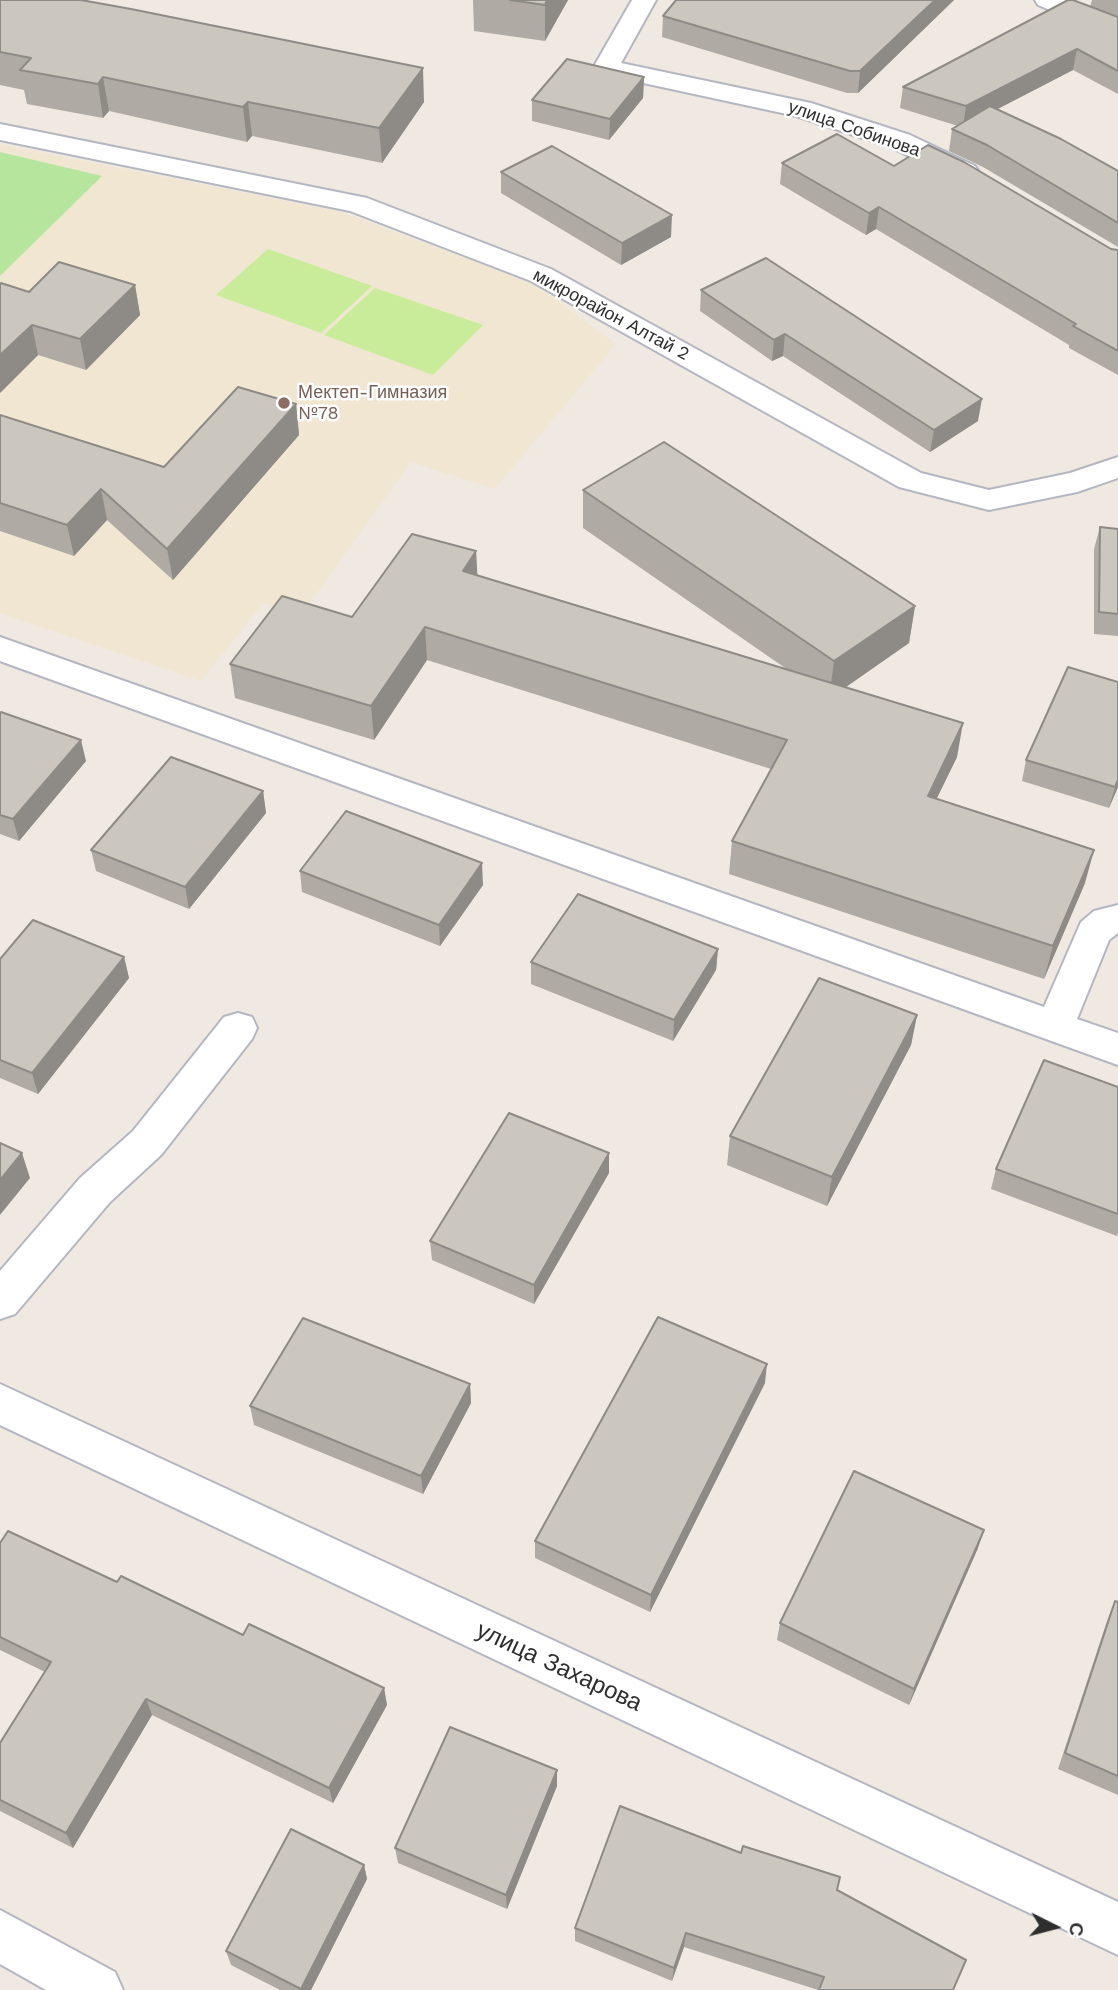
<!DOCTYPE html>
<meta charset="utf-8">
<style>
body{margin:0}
#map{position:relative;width:1118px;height:1990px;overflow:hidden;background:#efe9e1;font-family:"Work Sans",sans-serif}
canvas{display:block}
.north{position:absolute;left:1020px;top:1892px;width:70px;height:70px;-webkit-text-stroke:5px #fff;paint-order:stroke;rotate:96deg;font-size:19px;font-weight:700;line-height:28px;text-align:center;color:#2e2e2e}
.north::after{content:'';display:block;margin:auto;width:24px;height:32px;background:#2e2e2e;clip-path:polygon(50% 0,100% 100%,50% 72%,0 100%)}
</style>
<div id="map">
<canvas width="1118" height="1990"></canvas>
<div class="north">С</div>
</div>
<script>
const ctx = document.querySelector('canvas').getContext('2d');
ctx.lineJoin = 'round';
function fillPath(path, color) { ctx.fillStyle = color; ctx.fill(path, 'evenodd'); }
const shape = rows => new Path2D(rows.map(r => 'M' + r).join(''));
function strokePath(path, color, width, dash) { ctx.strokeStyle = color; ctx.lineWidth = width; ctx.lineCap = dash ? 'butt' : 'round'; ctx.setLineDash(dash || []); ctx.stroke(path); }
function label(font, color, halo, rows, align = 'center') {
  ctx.font = font + ' "Work Sans",sans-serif'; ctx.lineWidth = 5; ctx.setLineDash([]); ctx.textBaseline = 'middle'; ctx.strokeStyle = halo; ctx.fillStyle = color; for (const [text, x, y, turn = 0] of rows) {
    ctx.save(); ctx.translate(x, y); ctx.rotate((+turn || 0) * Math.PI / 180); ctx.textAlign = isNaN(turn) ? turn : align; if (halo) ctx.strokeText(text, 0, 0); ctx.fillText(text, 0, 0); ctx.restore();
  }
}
const education = shape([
 [0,144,341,212,535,284,616,344,495,489,411,462,301,615,263,603,201,681,0,613]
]);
const green = shape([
 [0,152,102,176,0,276]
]);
const pitch = shape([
 [268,249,372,286,321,333,216,295],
 [375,288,483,325,433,375,324,335]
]);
const street = shape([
 [632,0,656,0,621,63,811,103,910,135,975,166,979,172,975,178,955,178,890,147,796,116,597,73,593,68,632,0],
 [1035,0,1068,0,1118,22,1118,39,1038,5,1035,0],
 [0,124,367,198,551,269,921,473,989,490,1070,473,1118,457,1118,478,1077,492,989,510,899,487,531,281,350,211,0,140,0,124],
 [0,637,1044,1007,1081,922,1094,911,1118,905,1118,933,1109,940,1077,1019,1118,1033,1118,1065,0,661,0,637],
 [238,1013,252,1017,257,1028,252,1039,161,1155,110,1202,15,1314,0,1319,0,1271,80,1178,133,1131,224,1017,238,1013],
 [0,1384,1118,1902,1118,1955,0,1425,0,1384],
 [0,1910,115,1972,123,1990,46,1990,0,1964,0,1910]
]);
const wall = shape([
 [0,0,424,102,382,163,252,136,247,142,109,111,103,118,27,104,24,90,0,85],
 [473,0,568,0,545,41,474,31],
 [676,0,954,0,858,93,847,93,662,37,663,16],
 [1092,0,1118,0,1118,94,1073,70,997,109,1118,171,1118,247,983,167,949,151,952,129,958,126,900,108,903,87,1090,7],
 [644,77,643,98,609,140,532,121,532,100],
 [782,163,894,166,1111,249,1118,250,1118,375,1069,348,1069,345,876,229,866,235,780,184],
 [501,172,671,237,621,265,501,193],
 [135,285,140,315,86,370,38,355,0,393,29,292],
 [701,290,978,421,930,452,783,356,772,361,700,311],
 [296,404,299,435,173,580,107,520,74,556,0,531,0,415,164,467],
 [583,490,915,606,909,643,845,687,957,757,936,799,1085,883,1044,979,729,874,732,841,771,769,427,660,374,740,235,698,230,664,352,617,476,551,477,576,788,670,583,528],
 [1100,527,1118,529,1118,636,1094,634,1094,549],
 [1118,682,1118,787,1109,808,1022,781,1026,760],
 [0,713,86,761,19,841,0,834],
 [263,791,266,813,189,909,96,871,91,850],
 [300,871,483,885,440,946,302,892],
 [718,949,716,970,673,1041,531,984,531,962],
 [124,957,129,978,38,1094,0,1078,0,959],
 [917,1015,911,1045,827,1206,727,1165,730,1136],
 [1118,1087,1118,1233,1117,1236,991,1189,996,1169],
 [609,1153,609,1173,534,1304,432,1260,430,1241],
 [765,1383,650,1612,535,1558,535,1541],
 [470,1384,471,1403,423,1494,254,1425,250,1406],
 [0,1543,117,1582,243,1635,384,1688,387,1705,333,1803,152,1715,73,1848,0,1811,0,1743,45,1672,0,1650],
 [978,1548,909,1705,777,1640,780,1623],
 [1115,1601,1118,1602,1118,1795,1058,1769,1108,1618],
 [557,1770,557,1786,507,1909,398,1863,395,1848],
 [364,1865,367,1879,311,1990,280,1990,231,1965,226,1951],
 [837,1890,953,1990,818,1990,684,1947,672,1981,575,1941,575,1928]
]);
const shadedWall = shape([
 [547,0,568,0,545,41,545,5],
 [935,0,954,0,858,93,860,71],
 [1077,49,1073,70,963,127,966,106],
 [423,68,424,102,382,163,379,128],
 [103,77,109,111,103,118,98,84],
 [644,77,643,98,609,140,610,119],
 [248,102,252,136,247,142,243,107],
 [879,207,876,229,866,235,869,213],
 [672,215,671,237,621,265,622,243],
 [135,285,140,315,86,370,80,339],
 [32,325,38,355,0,393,0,355],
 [785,334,783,356,772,361,774,340],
 [982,399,978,421,930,452,934,430],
 [296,404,299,435,173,580,167,549],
 [101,489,107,520,74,556,67,525],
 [476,551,478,585,463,571],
 [915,606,909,643,829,699,834,661],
 [425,627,427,660,374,740,371,706],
 [963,723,957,757,922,829,928,796],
 [81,740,86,761,19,841,13,819],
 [1118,780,1118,787,1109,808,1115,787],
 [263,791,266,813,189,909,185,887],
 [1094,850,1085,883,1044,979,1053,946],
 [482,863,483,885,440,946,439,925],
 [718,949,716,970,673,1041,674,1020],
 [124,957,129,978,38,1094,32,1073],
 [917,1015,911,1045,827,1206,832,1177],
 [22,1153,30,1178,0,1215,0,1180],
 [609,1153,609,1173,534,1304,534,1285],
 [767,1364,765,1383,650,1612,651,1595],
 [470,1384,471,1403,423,1494,421,1476],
 [984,1530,978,1548,909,1705,914,1689],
 [384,1688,387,1705,333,1803,329,1788],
 [146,1699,152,1715,73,1848,66,1833],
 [557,1770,557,1786,507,1909,506,1895],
 [364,1865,367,1879,311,1990,301,1990],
 [686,1933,684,1947,672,1981,674,1968]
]);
const building = shape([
 [0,0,81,0,131,9,423,68,379,128,248,102,243,107,103,77,98,84,20,70,31,58,0,52,0,0],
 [510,0,547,0,545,5,510,0],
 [676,0,935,0,860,71,850,71,663,16,676,0],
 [1068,0,1073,0,1118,17,1118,71,1077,49,966,106,903,87,1068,0],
 [567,59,644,77,610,119,532,100,567,59],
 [990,106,1061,139,1118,171,1118,223,987,145,952,129,990,106],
 [837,134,894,166,928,145,964,162,1111,249,1118,250,1118,351,1073,326,1076,324,879,207,869,213,782,163,837,134],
 [552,146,672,215,622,243,501,172,552,146],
 [766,258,982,399,934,430,785,334,774,340,701,290,766,258],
 [59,262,135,285,80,339,32,325,0,355,0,285,1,283,29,292,59,262],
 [238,387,296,404,167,549,101,489,67,525,0,503,0,415,164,467,238,387],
 [664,442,915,606,834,661,583,490,664,442],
 [1100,527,1118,529,1118,614,1099,612,1100,527],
 [412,534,476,551,463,571,963,723,928,796,1094,850,1053,946,732,841,787,740,425,627,371,706,230,664,282,596,352,617,412,534],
 [1068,667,1118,682,1118,780,1115,787,1026,760,1068,667],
 [1,712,81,740,13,819,0,815,0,713,1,712],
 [171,757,263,791,185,887,91,850,171,757],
 [346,811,482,863,439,925,300,871,346,811],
 [578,894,718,949,674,1020,531,962,578,894],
 [33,920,124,957,32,1073,0,1060,0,959,33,920],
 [819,978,917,1015,832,1177,730,1136,819,978],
 [1044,1060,1118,1087,1118,1214,996,1169,1044,1060],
 [509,1113,609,1153,534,1285,430,1241,509,1113],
 [0,1143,22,1153,0,1180,0,1143],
 [658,1317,767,1364,651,1595,535,1541,658,1317],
 [303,1318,470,1384,421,1476,250,1406,303,1318],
 [854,1471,984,1530,914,1689,780,1623,854,1471],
 [8,1531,117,1582,121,1576,243,1635,249,1624,384,1688,329,1788,146,1699,66,1833,0,1800,0,1743,51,1662,0,1637,0,1543,8,1531],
 [1115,1601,1118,1602,1118,1776,1065,1753,1115,1601],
 [450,1727,557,1770,506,1895,395,1848,450,1727],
 [620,1806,741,1853,743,1846,840,1877,837,1890,966,1960,953,1990,819,1990,824,1977,686,1933,674,1968,575,1928,620,1806],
 [291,1829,364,1865,301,1989,226,1951,291,1829]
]);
const markers = [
 [284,403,7,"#8d6e63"]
];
const farStreetnames = [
 ["улица Собинова",854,129,19],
 ["микрорайон Алтай 2",611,315,28]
];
const farEducationnames = [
 ["Мектеп-Гимназия",298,393],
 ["№78",298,414]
];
const nearStreetnames = [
 ["улица Захарова",559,1667,25]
];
fillPath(education, '#f0e6d1');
fillPath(green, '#b6e59e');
fillPath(pitch, '#c9ec9a');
strokePath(street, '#b4b7c1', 4);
fillPath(street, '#fff');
fillPath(wall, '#afaba4');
fillPath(shadedWall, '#8e8b86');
fillPath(building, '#cbc7bf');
strokePath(building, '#8e8b86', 2);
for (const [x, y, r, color] of markers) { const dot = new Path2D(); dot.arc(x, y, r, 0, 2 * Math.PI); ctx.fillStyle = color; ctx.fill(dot); strokePath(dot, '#fff', 2.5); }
label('18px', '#2e2e2e', '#fff', farStreetnames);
label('18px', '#785e54', '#fff', farEducationnames, 'left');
label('24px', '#2e2e2e', '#fff', nearStreetnames);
</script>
